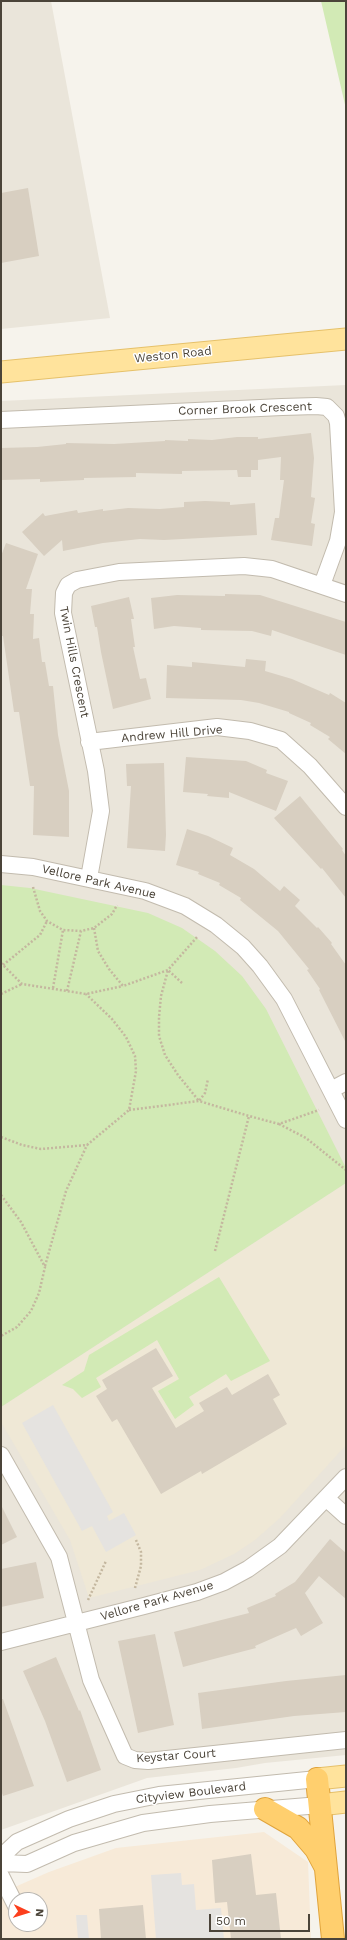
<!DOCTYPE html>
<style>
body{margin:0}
#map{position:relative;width:347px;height:1940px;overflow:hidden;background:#f6f3ec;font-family:"Work Sans",sans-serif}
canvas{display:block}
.frame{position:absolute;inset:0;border:2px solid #4b4439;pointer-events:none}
.north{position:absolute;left:8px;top:1892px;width:40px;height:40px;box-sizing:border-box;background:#fff;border:1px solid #b7b4b0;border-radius:50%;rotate:94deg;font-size:11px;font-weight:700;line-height:16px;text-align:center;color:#4b4439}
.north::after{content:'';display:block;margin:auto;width:14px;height:18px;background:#fc3f1d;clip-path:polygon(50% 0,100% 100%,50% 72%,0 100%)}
.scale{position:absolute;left:209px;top:1914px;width:101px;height:18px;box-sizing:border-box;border:2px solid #4b4439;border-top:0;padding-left:5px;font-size:12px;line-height:14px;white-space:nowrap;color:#4b4439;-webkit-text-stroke:3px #fff;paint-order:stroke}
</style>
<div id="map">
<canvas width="347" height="1940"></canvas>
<div class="frame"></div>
<div class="north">N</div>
<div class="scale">50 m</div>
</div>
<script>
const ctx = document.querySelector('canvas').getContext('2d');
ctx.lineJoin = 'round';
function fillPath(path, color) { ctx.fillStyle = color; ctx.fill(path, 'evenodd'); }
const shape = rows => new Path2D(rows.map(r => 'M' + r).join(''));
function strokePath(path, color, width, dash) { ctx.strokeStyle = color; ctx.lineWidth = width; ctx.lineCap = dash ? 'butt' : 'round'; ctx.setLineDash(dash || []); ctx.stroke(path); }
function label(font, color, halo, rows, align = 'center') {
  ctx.font = font + ' "Work Sans",sans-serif'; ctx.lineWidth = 3; ctx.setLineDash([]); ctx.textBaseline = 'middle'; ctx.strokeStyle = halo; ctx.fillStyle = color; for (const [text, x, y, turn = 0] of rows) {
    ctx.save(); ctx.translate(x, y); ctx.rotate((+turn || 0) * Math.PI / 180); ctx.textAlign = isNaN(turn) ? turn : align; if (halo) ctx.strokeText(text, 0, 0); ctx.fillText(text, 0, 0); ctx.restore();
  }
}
const residential = shape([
 [1,1,51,1,110,318,1,329],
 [346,385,346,1755,265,1763,236,1768,147,1778,1,1830,1,401]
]);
const commercial = shape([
 [264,1832,308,1862,311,1939,1,1939,1,1893,49,1872,116,1848],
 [16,1900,40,1900,40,1924,16,1924]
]);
const education = shape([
 [346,1183,346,1445,280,1518,255,1540,234,1554,200,1570,89,1598,70,1540,1,1422,1,1407]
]);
const green = shape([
 [321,1,346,1,346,109],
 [1,885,30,888,148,913,182,928,215,951,242,976,266,1009,346,1168,346,1183,1,1407],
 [219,1277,270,1361,231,1381,226,1374,189,1397,194,1405,175,1419,158,1391,179,1379,157,1340,96,1378,101,1387,82,1398,73,1389,62,1385,84,1371,89,1355]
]);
const parking = shape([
 [53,1405,113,1512,107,1516,109,1521,124,1513,136,1535,106,1552,92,1526,82,1531,22,1423],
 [181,1873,182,1885,194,1884,196,1910,221,1908,224,1939,156,1939,151,1875],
 [76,1915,87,1915,89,1939,78,1939]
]);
const building = shape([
 [28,188,39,256,1,263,1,193],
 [311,433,314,458,311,497,315,498,311,523,315,524,312,546,271,540,275,518,279,518,284,480,280,480,281,457,258,460,258,470,251,470,251,477,238,477,237,470,182,471,182,474,136,473,136,477,84,478,84,480,40,482,40,479,1,480,1,448,37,447,66,444,66,443,114,444,165,441,165,440,188,441,188,439,212,440,237,437,258,437,258,439],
 [205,501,230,502,230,505,255,503,257,535,164,540,140,539,103,543,63,551,62,540,44,556,22,532,43,513,45,516,77,510,78,513,103,509,103,511,128,508,160,509,184,507,184,502],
 [6,543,38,554,26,589,32,589,30,614,34,614,33,639,39,638,42,662,45,662,49,686,53,686,58,735,69,791,69,837,33,835,34,786,30,786,19,712,14,712,3,636,1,636,1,556],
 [225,594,260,595,346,622,346,655,272,630,271,636,252,631,201,630,201,628,174,626,154,629,151,598,177,595,225,596],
 [129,597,134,619,131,619,135,647,133,647,140,679,146,678,151,699,113,709,101,652,97,627,95,627,91,606],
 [246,659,266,661,265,671,292,679,329,695,330,693,346,703,346,754,328,739,330,737,310,725,311,723,289,713,289,712,259,703,241,700,166,698,167,665,192,667,192,662,245,667],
 [186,757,246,761,267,770,266,773,288,781,276,811,229,792,229,798,207,796,208,794,183,792],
 [164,763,166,835,165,851,127,848,131,786,127,786,126,764],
 [300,796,343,849,342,850,346,856,346,898,322,868,321,869,274,818],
 [187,829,208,836,233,848,230,855,254,869,280,891,284,886,300,900,295,906,317,928,318,927,332,943,331,944,346,965,346,1043,319,990,320,989,307,970,309,969,278,931,240,900,241,898,219,885,220,883,198,874,199,872,176,865],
 [156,1348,173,1376,152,1388,176,1428,204,1411,199,1403,227,1387,232,1395,268,1374,280,1395,273,1399,287,1424,202,1474,201,1471,161,1494,117,1419,112,1422,96,1396,107,1389,102,1380],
 [1,1505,17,1537,1,1545],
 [330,1539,346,1553,346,1599,319,1576,305,1593,323,1623,301,1636,296,1628,255,1646,256,1648,183,1667,174,1632,249,1613,247,1608,276,1596,275,1594,295,1582],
 [36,1562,44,1598,1,1607,1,1569],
 [155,1634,174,1725,138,1733,118,1641],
 [56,1657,79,1711,80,1710,101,1770,67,1782,45,1721,23,1671],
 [346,1675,346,1712,294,1716,202,1729,198,1693,286,1681],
 [1,1699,3,1699,34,1786,3,1796,1,1790],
 [251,1854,256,1895,276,1893,281,1939,231,1939,227,1902,215,1903,212,1860],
 [143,1905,146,1939,101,1939,99,1909]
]);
const path = shape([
 [33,887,40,911,47,921,63,930,81,931,94,928,112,914,117,905],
 [94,928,98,951,109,969,123,986,168,970,198,936],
 [1,963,22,984,86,994,123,986],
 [3,965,40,935,47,921],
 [182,983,168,970,161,996,159,1017,159,1036,165,1055,178,1075,199,1101,205,1093,208,1079],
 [53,988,63,930],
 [67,991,81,931],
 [1,994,22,984],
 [129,1110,199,1101,249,1116,279,1124,319,1110],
 [279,1124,306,1138,346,1170],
 [1,1137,22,1145,41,1149,87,1145,129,1110,136,1071,135,1056,126,1037,112,1019,86,994],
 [1,1195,21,1222,45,1267,39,1293,31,1311,17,1327,1,1336],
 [215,1251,249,1116],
 [45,1266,66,1191,87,1145],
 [135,1588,141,1566,141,1552,136,1540],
 [88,1600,106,1561]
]);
const minor = shape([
 [1,420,282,407,316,406,327,407,336,416,338,423,343,512,338,541,322,585],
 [89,742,217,727,250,731,281,740,310,766,346,807],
 [1,864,33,867,145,891,185,906,216,925,243,947,260,966,284,999,346,1120],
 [89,878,101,811,96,771,63,613,64,593,68,585,77,580,119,572,244,566,272,569,346,594],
 [331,1090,346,1082],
 [1,1455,59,1557,91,1680,125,1756,135,1760,148,1761,346,1740],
 [326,1498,346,1516],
 [1,1642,144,1606,197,1592,224,1582,248,1569,280,1546,346,1477],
 [1,1857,17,1842,69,1819,114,1804,159,1795,317,1779],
 [1,1863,27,1864,74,1843,143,1823,210,1814,320,1805],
 [1,1876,16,1906]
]);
const major = shape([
 [1,372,346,339],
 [317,1779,346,1776],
 [320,1805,346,1802]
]);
const highway = shape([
 [317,1779,333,1939],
 [265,1809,298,1828,316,1849,325,1866]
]);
const streetNames = [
 ["Weston Road",173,355,-6],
 ["Corner Brook Crescent",245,409,-2],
 ["Twin Hills Crescent",74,662,79],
 ["Andrew Hill Drive",172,734,-5],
 ["Vellore Park Avenue",99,882,13],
 ["Vellore Park Avenue",157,1601,-16],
 ["Keystar Court",176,1756,-4],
 ["Cityview Boulevard",191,1793,-7]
];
fillPath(residential, '#eae5da');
fillPath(commercial, '#f7ead8');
fillPath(education, '#efe8d6');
fillPath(green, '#d2eab5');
fillPath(parking, '#e5e3e0');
fillPath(building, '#d8cfc1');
strokePath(minor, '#c2bbae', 18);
strokePath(major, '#e6c16a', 23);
strokePath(highway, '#e0a43c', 24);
strokePath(path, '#c4b79f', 2.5, [2, 2]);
strokePath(minor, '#fff', 16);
strokePath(major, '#ffe39c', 21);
strokePath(highway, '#ffcf6e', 22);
label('12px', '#4b4439', '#fff', streetNames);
</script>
